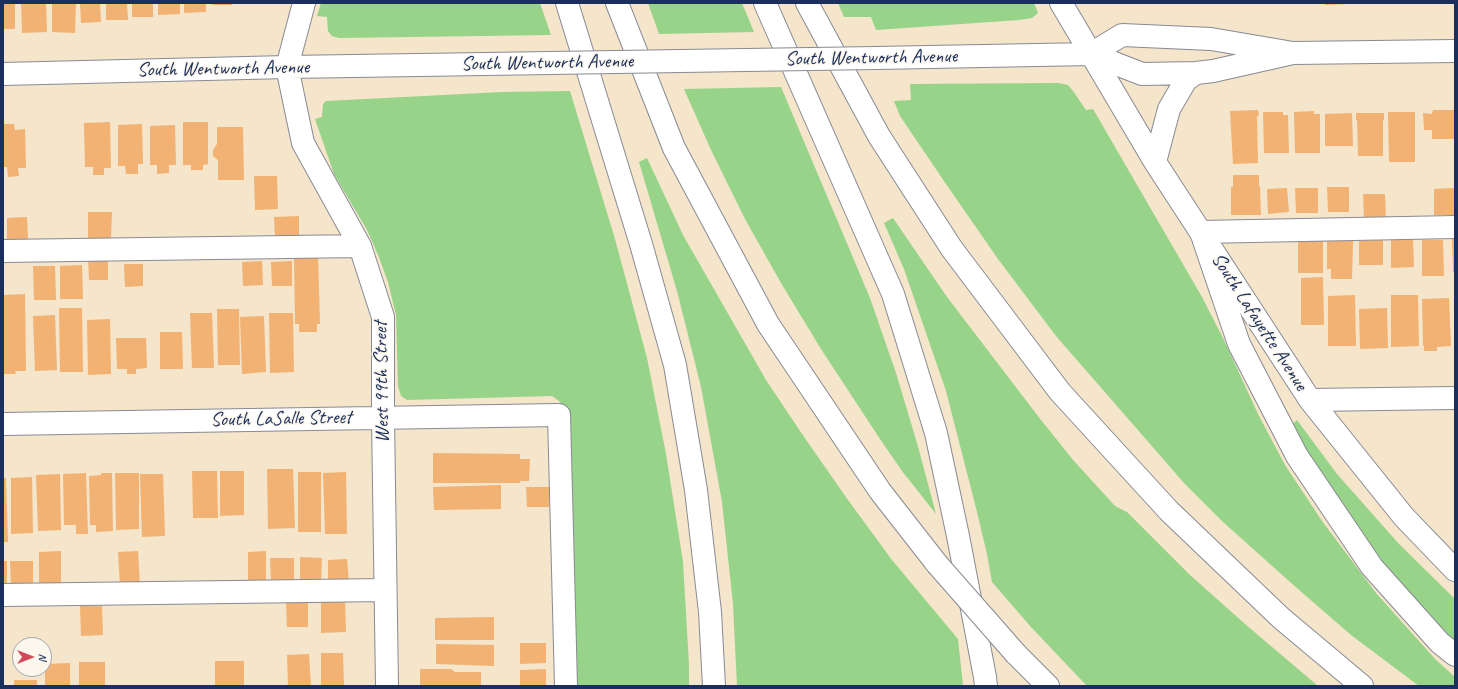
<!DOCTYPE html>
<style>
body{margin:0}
#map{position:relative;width:1458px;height:689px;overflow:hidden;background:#f4e5cb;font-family:Caveat,sans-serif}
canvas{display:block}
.frame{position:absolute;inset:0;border:4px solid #1b2f5e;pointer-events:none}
.north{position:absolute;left:12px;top:637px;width:40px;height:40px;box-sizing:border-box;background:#fbf7ec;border:1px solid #a1a7b3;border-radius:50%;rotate:90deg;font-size:11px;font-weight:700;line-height:16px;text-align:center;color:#1b2f5e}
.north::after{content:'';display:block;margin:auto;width:14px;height:18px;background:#d1495b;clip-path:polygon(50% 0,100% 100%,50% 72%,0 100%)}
</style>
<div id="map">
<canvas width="1458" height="689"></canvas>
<div class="frame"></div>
<div class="north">N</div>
</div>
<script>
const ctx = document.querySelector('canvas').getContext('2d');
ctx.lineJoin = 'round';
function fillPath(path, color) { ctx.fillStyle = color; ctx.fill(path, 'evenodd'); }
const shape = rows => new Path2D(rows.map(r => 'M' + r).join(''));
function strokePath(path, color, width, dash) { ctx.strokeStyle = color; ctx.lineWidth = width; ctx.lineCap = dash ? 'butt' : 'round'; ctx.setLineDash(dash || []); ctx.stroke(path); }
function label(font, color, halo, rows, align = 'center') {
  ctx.font = font + ' Caveat,sans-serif'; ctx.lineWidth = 3; ctx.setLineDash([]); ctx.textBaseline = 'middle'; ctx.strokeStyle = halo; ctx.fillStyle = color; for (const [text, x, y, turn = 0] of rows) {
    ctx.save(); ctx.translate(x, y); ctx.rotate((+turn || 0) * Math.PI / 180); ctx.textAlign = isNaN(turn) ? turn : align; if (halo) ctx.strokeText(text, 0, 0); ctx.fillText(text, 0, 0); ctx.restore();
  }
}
const green = shape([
 [321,3,540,3,551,35,339,38,332,36,328,31,327,17,317,16],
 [648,3,742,3,754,32,659,34],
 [838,3,1034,3,1038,13,1032,18,1019,20,876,30,871,17,844,17],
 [1058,83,1068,85,1073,91,1086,110,1093,109,1202,297,1223,338,1258,414,1285,465,1322,521,1376,593,1435,659,1455,677,1455,686,1419,686,1351,635,1290,582,1222,521,1184,483,1056,336,998,259,946,184,900,116,894,101,911,100,910,84],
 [781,87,870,298,896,373,917,443,936,514,902,471,880,439,821,349,781,283,745,219,711,150,684,89],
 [570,91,615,239,647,358,666,454,683,562,689,665,689,686,570,686,565,408,559,401,552,396,407,400,401,396,398,386,396,315,388,282,378,255,367,230,334,174,315,119,322,117,323,104,326,101,502,92],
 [647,158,683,235,766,380,800,431,848,500,892,560,958,639,963,686,737,686,733,604,722,502,701,387,677,291,639,162],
 [893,218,947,297,1041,420,1074,461,1115,506,1127,512,1190,575,1245,624,1318,686,1087,686,1031,627,992,582,987,554,976,508,946,391,904,269,884,223],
 [1297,420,1337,474,1399,544,1455,599,1455,642,1395,578,1354,526,1291,425]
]);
const building = shape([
 [3,3,15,3,15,29,3,29],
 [21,3,46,3,47,32,22,33],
 [52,3,76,3,75,33,52,32],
 [80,3,100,3,101,22,81,23],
 [106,3,127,3,128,20,106,20],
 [132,3,153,3,153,17,132,17],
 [158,3,180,3,180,14,158,15],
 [184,3,206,3,206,12,184,13],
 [211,3,232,3,232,5,212,5],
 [1325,3,1348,3,1348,4,1325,5],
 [1258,110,1259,116,1257,116,1258,163,1233,164,1230,111],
 [1433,110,1455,110,1455,139,1432,139,1432,130,1424,130,1423,113,1432,114],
 [1314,111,1314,114,1320,114,1320,153,1295,153,1294,112],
 [1263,112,1283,112,1283,115,1288,115,1289,153,1264,153],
 [1388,112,1415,112,1415,162,1389,162],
 [1352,113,1353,146,1325,146,1325,114],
 [1356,113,1384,113,1384,120,1383,120,1383,156,1358,156,1357,120,1356,120],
 [110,122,111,168,104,168,104,175,93,175,93,167,85,167,84,123],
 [183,122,208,122,208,164,203,165,203,170,191,170,191,165,183,165],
 [3,124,14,124,15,130,25,129,26,168,18,168,19,176,8,177,7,167,3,167],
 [142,124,143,164,138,164,138,174,126,174,125,166,118,166,118,125],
 [175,125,176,165,169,165,169,173,157,174,157,165,150,165,150,126],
 [217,127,243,127,244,180,218,180,218,160,213,156,213,150,217,144],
 [1233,175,1259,175,1259,186,1260,186,1261,215,1231,215,1231,187,1233,187],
 [254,176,277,176,278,209,255,210],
 [1327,187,1349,187,1349,212,1328,212],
 [1287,188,1289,212,1268,214,1267,189],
 [1295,188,1318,188,1318,213,1296,213],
 [1455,188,1455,215,1434,215,1434,189],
 [1363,194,1385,194,1386,218,1364,219],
 [88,212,112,212,111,238,88,238],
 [299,216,299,239,275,239,274,217],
 [27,217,28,240,7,241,7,218],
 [1452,238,1455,238,1455,272,1453,272],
 [1391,239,1413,239,1414,267,1391,268],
 [1298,240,1323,240,1323,273,1298,273],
 [1383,240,1383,265,1359,265,1359,241],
 [1422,240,1443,240,1444,276,1422,276],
 [1327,241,1353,241,1352,279,1331,279,1331,269,1327,269],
 [318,254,320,324,317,324,317,332,299,332,299,324,295,324,294,255],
 [108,257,108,280,89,280,88,258],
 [262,261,263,285,243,286,242,262],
 [292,261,292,286,272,286,271,262],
 [124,264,143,264,143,286,125,287],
 [82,265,83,299,60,299,60,266],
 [33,266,55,266,56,300,34,300],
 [1323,277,1324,325,1301,325,1301,278],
 [25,294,26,371,15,371,16,374,3,374,3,295],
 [1355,295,1356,346,1328,346,1328,296],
 [1391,295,1418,295,1419,346,1391,347],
 [1449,298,1451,346,1437,347,1437,351,1424,351,1424,346,1423,346,1422,299],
 [59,308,82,308,83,372,60,372],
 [1387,308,1388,348,1360,349,1359,309],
 [217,309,239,309,240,365,218,365],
 [190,313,212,313,214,368,192,368],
 [269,313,293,313,294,372,270,373],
 [55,315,57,370,35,371,33,316],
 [264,316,266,372,242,374,240,317],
 [110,319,111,374,88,375,87,320],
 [160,332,182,332,183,369,160,369],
 [116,338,146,338,147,368,136,369,136,374,127,374,127,369,117,369],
 [433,453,520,454,520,459,530,459,529,481,520,481,520,483,433,483],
 [267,469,293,469,295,528,268,529],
 [192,471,217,471,218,518,193,518],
 [220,471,244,471,244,515,220,516],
 [298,472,321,472,321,532,298,532],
 [346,472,347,534,325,534,323,473],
 [86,473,88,534,76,534,76,525,64,525,63,474],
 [101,473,112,473,113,531,96,532,96,525,90,525,89,476,101,475],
 [115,473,139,473,139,529,116,530],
 [60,474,61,530,38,531,36,475],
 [140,474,163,474,165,536,142,537],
 [32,477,33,533,11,534,11,478],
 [3,478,6,478,8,542,3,542],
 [501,485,501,509,434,510,433,487],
 [526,487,549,487,549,507,527,507],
 [61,551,61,583,39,584,39,552],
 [138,551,140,585,120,586,118,552],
 [266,551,266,582,248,583,248,552],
 [300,557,322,558,321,582,300,582],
 [270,558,294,558,294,582,271,582],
 [347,559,349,582,328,583,328,560],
 [3,561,7,561,7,587,3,587],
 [10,561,33,561,33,586,11,586],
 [345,601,346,632,321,633,321,602],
 [308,602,308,627,287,627,286,603],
 [80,606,102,606,103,635,81,636],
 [494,617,494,640,435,640,435,618],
 [520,643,546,643,546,663,520,664],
 [436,644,494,645,494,666,436,664],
 [321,653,343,653,344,686,321,686],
 [309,654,311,686,288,686,287,655],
 [215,661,244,661,244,686,215,686],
 [79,662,105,662,105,686,79,686],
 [70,663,70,686,45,686,45,664],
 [420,669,451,669,455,672,481,672,481,686,420,686],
 [546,669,546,686,520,686,520,670],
 [14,680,37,680,37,686,14,686]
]);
const minor = shape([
 [304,3,287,67,303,143,360,246,383,317,383,418,387,686],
 [1061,3,1155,162,1310,400,1404,517,1455,570],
 [1091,54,1122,35,1211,39,1293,53,1455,51],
 [876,58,1091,54,1142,74,1196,73,1213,71,1293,53],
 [3,74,287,67,551,63],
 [1155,162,1169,109,1186,80,1196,73],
 [1201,232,1455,227],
 [3,251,360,246],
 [1310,400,1455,398],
 [3,424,559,415,566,686],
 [3,595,385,590]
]);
const highway = shape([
 [567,3,641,244,675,365,696,490,710,612,714,686],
 [617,3,674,148,768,324,880,491,937,564],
 [765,3,893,294,936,433,958,536,985,677,986,686],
 [807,3,879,136,952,249,1060,392,1169,511,1281,618,1362,686],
 [1201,232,1239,344,1297,456,1372,567,1440,643,1455,655],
 [1016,654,1048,686]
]);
const minorBridge = shape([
 [551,63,876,58]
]);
const highwayBridge = shape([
 [937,564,1016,654]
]);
const streetNames = [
 ["South Wentworth Avenue",871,58,-1],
 ["South Wentworth Avenue",547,63,-1],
 ["South Wentworth Avenue",223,69,-1],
 ["South Lafayette Avenue",1259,322,57],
 ["West 99th Street",382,382,-91],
 ["South LaSalle Street",281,419,-1]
];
fillPath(green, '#97d388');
fillPath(building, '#f1b273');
strokePath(minor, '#888a94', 24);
strokePath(highway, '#888a94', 24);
strokePath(minor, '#fff', 22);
strokePath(highway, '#fff', 22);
strokePath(minorBridge, '#888a94', 24, []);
strokePath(highwayBridge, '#888a94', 24, []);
strokePath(minorBridge, '#fff', 22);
strokePath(highwayBridge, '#fff', 22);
label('20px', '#1b2f5e', '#fbf7ec', streetNames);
</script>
